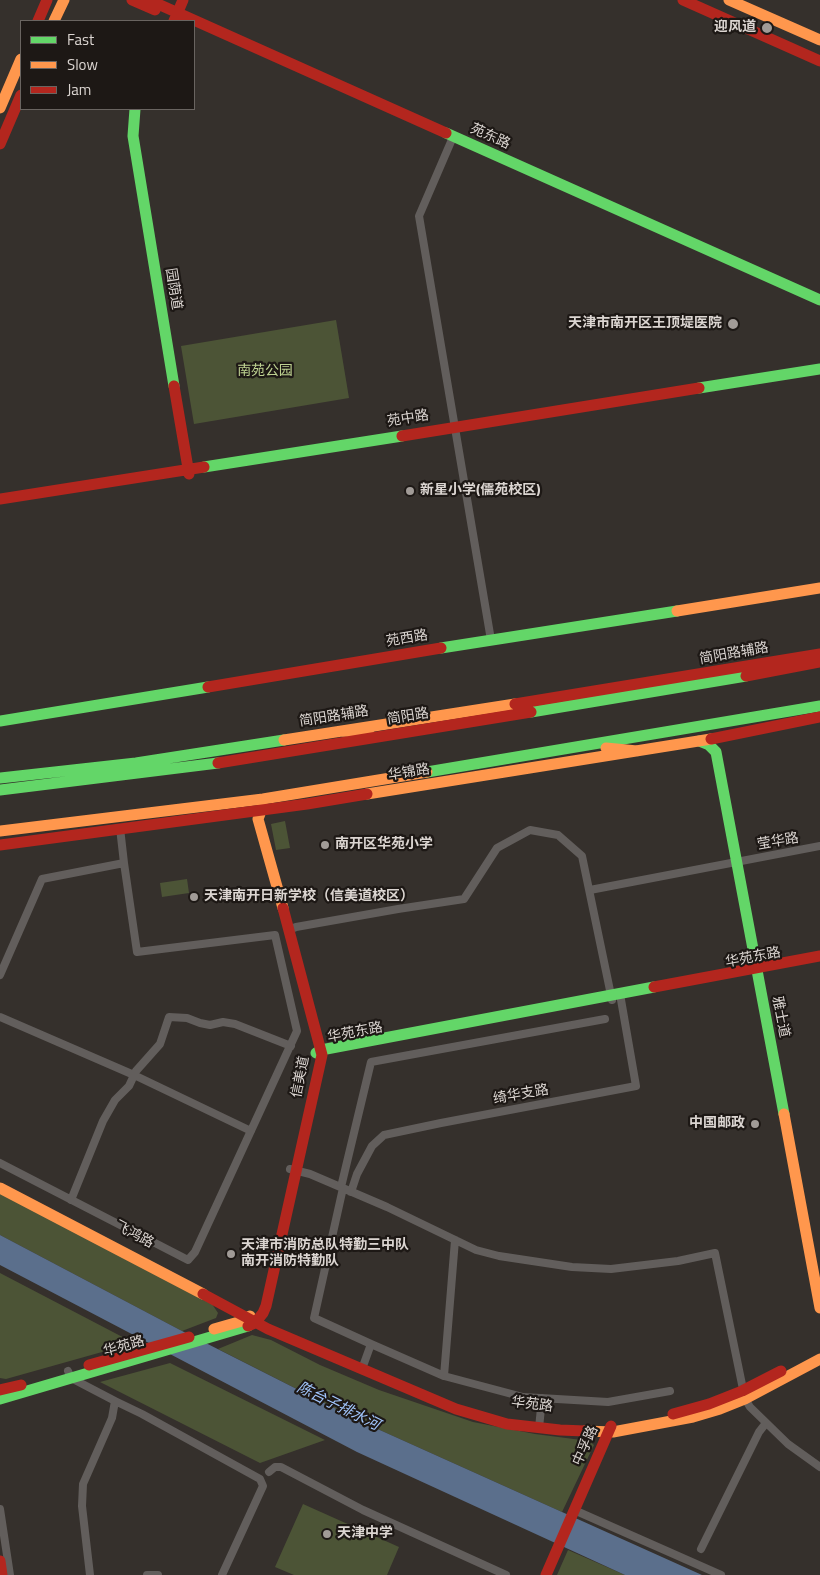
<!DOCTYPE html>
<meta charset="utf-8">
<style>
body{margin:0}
#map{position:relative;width:820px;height:1575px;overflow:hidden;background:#35302c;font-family:"Titillium Web",sans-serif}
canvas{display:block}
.legend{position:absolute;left:20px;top:20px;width:175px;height:90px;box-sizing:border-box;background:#1d1815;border:1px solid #696460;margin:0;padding:6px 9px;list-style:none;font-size:15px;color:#dbd5d1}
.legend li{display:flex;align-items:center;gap:10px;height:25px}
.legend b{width:25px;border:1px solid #696460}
</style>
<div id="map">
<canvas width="820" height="1575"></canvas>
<ul class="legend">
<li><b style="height:6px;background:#63d668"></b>Fast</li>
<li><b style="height:6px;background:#ff974d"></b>Slow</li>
<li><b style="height:6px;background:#b3261e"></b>Jam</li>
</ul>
</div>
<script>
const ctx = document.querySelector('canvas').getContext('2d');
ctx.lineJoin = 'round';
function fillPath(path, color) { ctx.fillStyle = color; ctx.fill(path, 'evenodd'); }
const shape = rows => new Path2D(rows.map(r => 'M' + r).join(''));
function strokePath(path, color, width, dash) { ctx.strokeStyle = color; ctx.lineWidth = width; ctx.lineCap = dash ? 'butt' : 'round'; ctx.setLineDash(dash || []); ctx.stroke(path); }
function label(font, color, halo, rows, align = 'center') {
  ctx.font = font + ' "Titillium Web","Noto Sans SC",sans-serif'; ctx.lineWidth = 4.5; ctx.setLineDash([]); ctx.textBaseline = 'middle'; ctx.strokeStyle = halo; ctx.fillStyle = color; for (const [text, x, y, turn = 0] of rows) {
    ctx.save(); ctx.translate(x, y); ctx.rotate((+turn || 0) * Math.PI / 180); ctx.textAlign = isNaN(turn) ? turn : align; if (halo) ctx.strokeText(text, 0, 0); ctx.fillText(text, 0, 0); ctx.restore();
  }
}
const green = shape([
 [336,320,349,398,194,424,181,346],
 [285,821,290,848,276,850,271,824],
 [187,879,189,893,162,897,160,883],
 [0,1190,212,1304,218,1313,216,1318,182,1331,0,1235],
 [0,1273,134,1343,6,1379,0,1378],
 [252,1335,271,1340,320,1365,379,1390,473,1422,535,1434,589,1441,594,1445,562,1512,362,1422,218,1349],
 [170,1363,325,1440,260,1463,100,1382],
 [303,1504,399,1547,387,1575,294,1575,275,1567],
 [568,1550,625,1575,557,1575]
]);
const water = shape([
 [0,1235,182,1331,362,1422,702,1575,625,1575,357,1452,0,1265]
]);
const street = shape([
 [453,137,419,216,491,640],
 [120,828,124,863],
 [590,890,820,846],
 [289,930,296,927,398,909,464,899,497,848,530,830,558,835,582,856,612,1000],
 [0,975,42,879,124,863,137,952,275,935,297,1031,195,1252,188,1260,0,1163],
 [0,1017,134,1075,251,1131],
 [290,1169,310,1174,387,1207,476,1250,499,1256,572,1267,611,1269,678,1261,715,1253,745,1399,750,1407,788,1444,820,1467],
 [341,1187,371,1062,605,1019],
 [343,1188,314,1318,371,1344,362,1369],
 [351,1192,357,1174,372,1146,384,1135,441,1123,636,1086,620,994],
 [71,1200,103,1121,115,1100,129,1086,136,1071,160,1044,169,1017,187,1018,200,1023,210,1025,223,1022,235,1024,291,1046],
 [371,1344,444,1376,523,1397,608,1402,670,1391],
 [68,1371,71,1378,115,1401,112,1418,83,1484,82,1506,90,1575],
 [444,1376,455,1240],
 [115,1401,142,1414,260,1479,263,1486,222,1575],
 [539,1428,542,1398],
 [269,1472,275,1467,281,1467,363,1510,506,1575],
 [0,1509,10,1575],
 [574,1510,721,1575],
 [701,1549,759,1432,766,1423],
 [147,1575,158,1575]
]);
const fast = shape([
 [135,109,133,136,174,386],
 [446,133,820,300],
 [699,388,820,369],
 [204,467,402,436],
 [441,648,677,611],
 [531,712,746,676],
 [0,721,208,687],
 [699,741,709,745,716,752,784,1114],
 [427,772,820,706],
 [0,778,136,763,284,740],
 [0,790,218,763],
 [316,1053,321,1050,654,987],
 [0,1399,248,1326]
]);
const slow = shape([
 [729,0,820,40],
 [54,21,64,0],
 [0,108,21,59],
 [677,611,820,588],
 [343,731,369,733],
 [284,740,515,704],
 [606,748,637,751],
 [367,794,711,739],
 [265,809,261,811,258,819,283,908],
 [0,831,263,799,427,772],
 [784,1114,820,1308],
 [0,1188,203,1294],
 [214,1329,242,1321,250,1316],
 [585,1431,613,1432,693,1417,720,1409,745,1399,820,1359]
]);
const jam = shape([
 [132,0,155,10],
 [149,0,446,133],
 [683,0,820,61],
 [38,21,47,0],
 [174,21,183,0],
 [0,144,21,95],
 [174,386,189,474],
 [402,436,699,388],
 [0,499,204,467],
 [746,676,820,662],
 [208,687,441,648],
 [515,704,820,654],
 [711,739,820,717],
 [218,763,531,712],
 [0,845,307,804,367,794],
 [654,987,820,956],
 [203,1294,268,1329,456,1409,507,1424,560,1430,585,1431],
 [248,1326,255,1323,263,1313,266,1306,322,1055,283,908],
 [89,1365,189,1337],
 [0,1390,21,1385],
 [673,1414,709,1404,742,1391,781,1371],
 [0,1561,2,1575],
 [546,1575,611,1426]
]);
const markers = [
 [767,28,6,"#a19b97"],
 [733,324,6,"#a19b97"],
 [410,491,5,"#a19b97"],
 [325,845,5,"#a19b97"],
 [194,897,5,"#a19b97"],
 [755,1124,5,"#a19b97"],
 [231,1254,5,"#a19b97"],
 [327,1534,5,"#a19b97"]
];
const poiNames = [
 ["迎风道",756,28,"right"],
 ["天津市南开区王顶堤医院",722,324,"right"],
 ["新星小学(儒苑校区)",420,491],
 ["南开区华苑小学",335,845],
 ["天津南开日新学校（信美道校区）",204,897],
 ["中国邮政",745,1124,"right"],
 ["天津市消防总队特勤三中队",241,1246],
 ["南开消防特勤队",241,1262],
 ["天津中学",337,1534]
];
const streetNames = [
 ["苑东路",490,137,24],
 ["园荫道",173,289,81],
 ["苑中路",408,419,-9],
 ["苑西路",407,639,-9],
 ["简阳路辅路",734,654,-10],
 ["简阳路辅路",334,717,-9],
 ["简阳路",408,717,-9],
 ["华锦路",409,773,-9],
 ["莹华路",778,842,-10],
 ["华苑东路",753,958,-11],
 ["雅士道",780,1017,79],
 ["华苑东路",355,1033,-11],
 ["信美道",301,1077,-79],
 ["绮华支路",521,1095,-10],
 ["飞鸿路",134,1235,28],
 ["华苑路",124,1347,-16],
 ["华苑路",532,1405,7],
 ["中孚路",586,1446,-66]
];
const parkNames = [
 ["南苑公园",265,372]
];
const waterNames = [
 ["陈台子排水河",338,1407,26]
];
fillPath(green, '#4c5436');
fillPath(water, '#5b6f8c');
strokePath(street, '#625e5c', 8);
strokePath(fast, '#63d668', 11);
strokePath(slow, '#ff974d', 11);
strokePath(jam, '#b3261e', 11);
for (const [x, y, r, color] of markers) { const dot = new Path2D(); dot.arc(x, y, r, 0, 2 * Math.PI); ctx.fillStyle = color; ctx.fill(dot); strokePath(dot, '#1d1815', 2); }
label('bold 14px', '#dbd5d1', '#1d1815', poiNames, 'left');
label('14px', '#dbd5d1', '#1d1815', streetNames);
label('14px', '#bdd190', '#1d1815', parkNames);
label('italic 15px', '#a1c5fc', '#1d1815', waterNames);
</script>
